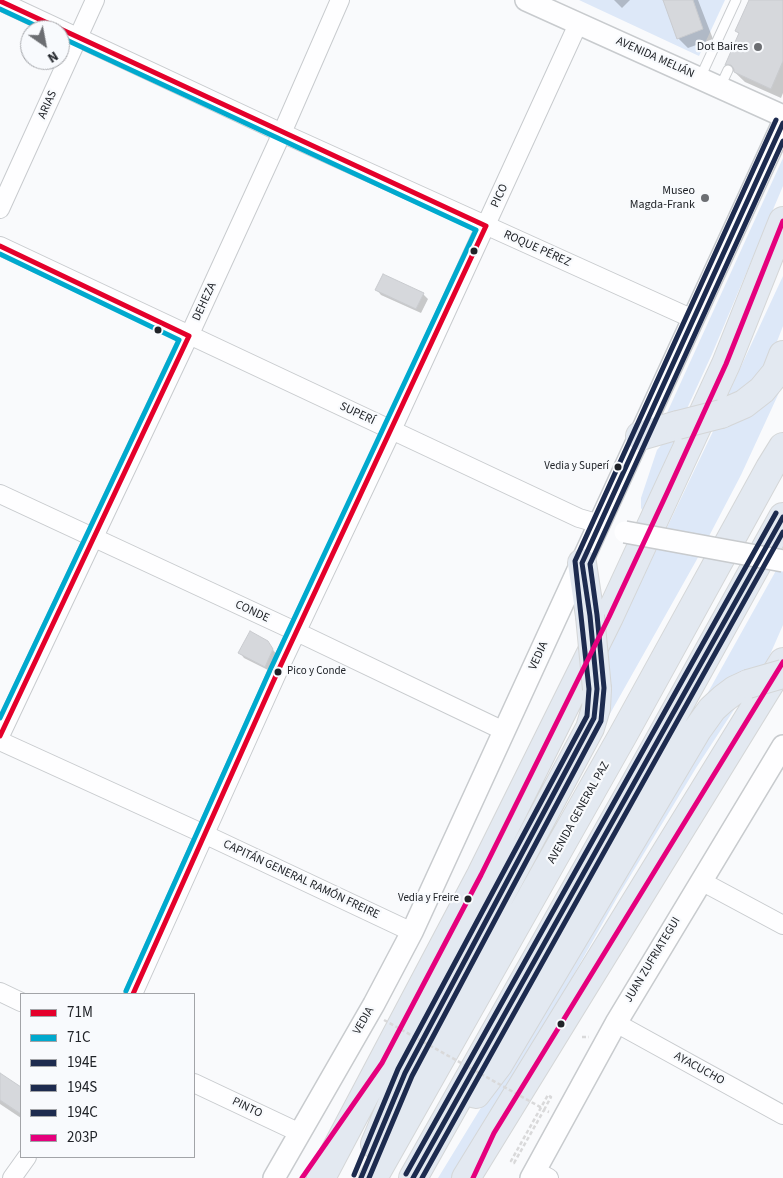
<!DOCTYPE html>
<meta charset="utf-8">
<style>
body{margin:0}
#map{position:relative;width:783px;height:1178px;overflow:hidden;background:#f9fafc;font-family:"Source Sans 3",sans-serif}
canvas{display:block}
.legend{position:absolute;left:20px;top:993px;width:175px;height:165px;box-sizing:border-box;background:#f8fafd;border:1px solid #a2a4a8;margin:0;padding:6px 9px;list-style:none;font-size:15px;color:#202328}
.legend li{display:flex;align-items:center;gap:10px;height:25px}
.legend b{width:25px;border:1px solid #a2a4a8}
.north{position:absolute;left:20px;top:20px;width:50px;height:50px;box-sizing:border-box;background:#f8fafd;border:1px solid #a2a4a8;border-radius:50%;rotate:147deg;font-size:14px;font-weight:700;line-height:20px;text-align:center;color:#202328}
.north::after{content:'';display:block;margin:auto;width:18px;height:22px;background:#6c6e72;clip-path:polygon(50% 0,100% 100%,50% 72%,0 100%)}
</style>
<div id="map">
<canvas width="783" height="1178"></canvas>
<ul class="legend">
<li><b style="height:6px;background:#e4002b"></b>71M</li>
<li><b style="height:6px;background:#00a9ce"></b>71C</li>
<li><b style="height:6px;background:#1d2b4f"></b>194E</li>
<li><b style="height:6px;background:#1d2b4f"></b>194S</li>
<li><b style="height:6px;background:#1d2b4f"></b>194C</li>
<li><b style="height:6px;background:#e5007d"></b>203P</li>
</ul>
<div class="north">N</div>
</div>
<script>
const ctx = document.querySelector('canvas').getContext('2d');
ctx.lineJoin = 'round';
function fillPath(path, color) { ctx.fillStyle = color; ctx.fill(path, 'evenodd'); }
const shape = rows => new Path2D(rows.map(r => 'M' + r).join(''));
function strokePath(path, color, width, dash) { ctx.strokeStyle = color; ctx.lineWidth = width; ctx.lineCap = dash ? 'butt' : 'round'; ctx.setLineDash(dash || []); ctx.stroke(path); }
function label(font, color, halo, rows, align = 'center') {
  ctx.font = font + ' "Source Sans 3",sans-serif'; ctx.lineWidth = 4.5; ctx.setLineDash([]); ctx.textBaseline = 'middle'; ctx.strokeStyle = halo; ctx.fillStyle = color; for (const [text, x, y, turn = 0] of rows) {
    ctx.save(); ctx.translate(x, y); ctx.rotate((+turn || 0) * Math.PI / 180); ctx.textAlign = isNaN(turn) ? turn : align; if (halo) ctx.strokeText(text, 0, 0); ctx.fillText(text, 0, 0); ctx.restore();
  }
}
const green = shape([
 [579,0,725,0,699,56],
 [783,158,783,186,712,354,685,413,666,415],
 [783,276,783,326,766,370,724,403],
 [783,384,741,475,696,561,589,751,603,661,717,423],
 [676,436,644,513,641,508,641,498,657,450,664,442],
 [783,558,783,625,769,657,760,671,692,721],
 [741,699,696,768,618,896,560,999,452,1178,438,1178,721,715]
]);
const shadow = shape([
 [614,0,630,0,622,8],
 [664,0,698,0,713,39,688,48,678,38],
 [750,0,783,0,783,93,781,98,745,82,726,64,740,34,736,31],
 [377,290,423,294,428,299,421,313,381,295],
 [267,642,277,655,270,671,244,658,240,653],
 [0,1075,21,1088,21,1118,0,1104]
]);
const building = shape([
 [663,0,693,0,703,29,677,39,663,0],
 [749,0,783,0,783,61,771,89,734,72,734,69,731,65,725,65,739,33,735,31,749,0],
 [383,274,424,293,416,309,375,290,383,274],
 [250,631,268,641,273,649,265,667,238,653,250,631],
 [0,1073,21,1087,21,1114,0,1100,0,1073]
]);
const path = shape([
 [582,1037,589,1037],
 [544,1110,551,1097,548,1095,511,1161,514,1163,544,1110,549,1112]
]);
const service = shape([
 [700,78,736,0],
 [720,87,728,70]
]);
const minor = shape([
 [0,1,282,133,693,319],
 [0,209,95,0],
 [0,246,579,518,600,524],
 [0,494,297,632,504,731],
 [0,736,189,336,282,133,340,0],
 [0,741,204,834,412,932],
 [701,881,783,925],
 [0,992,21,1002],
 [133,994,278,671,392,430,578,24],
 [616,1023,783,1115],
 [194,1083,300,1133],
 [536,1171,549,1178],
 [12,1178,27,1157]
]);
const tertiary = shape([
 [526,0,783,116],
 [274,1178,374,1004,412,932,783,123],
 [531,1178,616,1023,783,746]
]);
const motorway = shape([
 [721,414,744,404,762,390,776,373,783,355],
 [640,436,678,425],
 [582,563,590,616],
 [476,1094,498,1065,697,730,712,709,723,699,735,690,748,684],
 [375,1144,405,1073,590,728,596,708,597,689],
 [321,1178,481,875,609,617,726,364,783,221],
 [373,1178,623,735,770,468,783,447],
 [413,1178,654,750,783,517],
 [466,1178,783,662]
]);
const pathBridge = shape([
 [384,1020,542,1108]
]);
const tertiaryBridge = shape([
 [625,532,783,561]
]);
const motorwayBridge = shape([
 [678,425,721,414],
 [590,616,597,689],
 [748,684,783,674]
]);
const bus1 = shape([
 [0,1,486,226,278,671,133,994],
 [0,246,189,336,0,736]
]);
const bus2 = shape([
 [0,9,45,30],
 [60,37,476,230,271,668,126,991],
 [0,254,179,340,0,718]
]);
const bus3 = shape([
 [361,1178,405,1073,594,718,597,689,590,616,582,563,783,123],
 [413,1178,783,517]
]);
const bus4 = shape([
 [369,1178,412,1076,601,721,604,688,597,615,590,564,783,141],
 [422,1178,783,532]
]);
const bus5 = shape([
 [406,1174,776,513],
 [354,1175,398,1069,587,716,589,689,575,561,776,120]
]);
const bus6 = shape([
 [302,1178,382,1063,481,875,609,617,667,493,726,364,783,221],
 [473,1178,494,1133,783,662]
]);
const markers = [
 [758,47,5,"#6c6e72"],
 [705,198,5,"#6c6e72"],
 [474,251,4.5,"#202328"],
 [158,330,4.5,"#202328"],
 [618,467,4.5,"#202328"],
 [278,672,4.5,"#202328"],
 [468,899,4.5,"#202328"],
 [561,1024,4.5,"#202328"]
];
const busNames = [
 ["Vedia y Superí",609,467],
 ["Pico y Conde",287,672,"left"],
 ["Vedia y Freire",459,899]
];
const poiNames = [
 ["Dot Baires",748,47],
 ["Museo",695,191],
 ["Magda-Frank",695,205]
];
const streetNames = [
 ["AVENIDA MELIÁN",655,58,24],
 ["ARIAS",48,105,-66],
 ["PICO",500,196,-65],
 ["ROQUE PÉREZ",537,249,24],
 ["DEHEZA",205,302,-65],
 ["SUPERÍ",357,414,25],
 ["CONDE",252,612,25],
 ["VEDIA",539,656,-65],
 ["AVENIDA GENERAL PAZ",579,813,-61],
 ["CAPITÁN GENERAL RAMÓN FREIRE",301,880,25],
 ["JUAN ZUFRIATEGUI",653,960,-59],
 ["VEDIA",364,1021,-60],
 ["AYACUCHO",699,1069,29],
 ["PINTO",247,1108,26]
];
fillPath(green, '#dde8f8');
fillPath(shadow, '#0003');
fillPath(building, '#d6d8dc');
strokePath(building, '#c9cbcf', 1);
strokePath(service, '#c8cbce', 11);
strokePath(minor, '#c8cbce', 20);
strokePath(tertiary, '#c8cbce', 24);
strokePath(motorway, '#d4d6d7', 30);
strokePath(path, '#d9d9da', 2.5, [4, 2.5]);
strokePath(service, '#fefeff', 9);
strokePath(minor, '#fefeff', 18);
strokePath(tertiary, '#fefeff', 21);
strokePath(motorway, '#e3e9f1', 28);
strokePath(tertiaryBridge, '#c8cbce', 24, []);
strokePath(motorwayBridge, '#d4d6d7', 30, []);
strokePath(pathBridge, '#d9d9da', 2.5, [4, 2.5]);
strokePath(tertiaryBridge, '#fefeff', 21);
strokePath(motorwayBridge, '#e3e9f1', 28);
strokePath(bus1, '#e4002b', 5);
strokePath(bus2, '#00a9ce', 5);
strokePath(bus3, '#1d2b4f', 5);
strokePath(bus4, '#1d2b4f', 5);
strokePath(bus5, '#1d2b4f', 5);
strokePath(bus6, '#e5007d', 5);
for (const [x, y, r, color] of markers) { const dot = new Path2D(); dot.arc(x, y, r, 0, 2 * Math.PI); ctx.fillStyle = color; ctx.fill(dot); strokePath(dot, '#f8fafd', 2); }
label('11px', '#202328', '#f8fafd', busNames, 'right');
label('12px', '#202328', '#f8fafd', poiNames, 'right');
label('12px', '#202328', '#f8fafd', streetNames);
</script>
